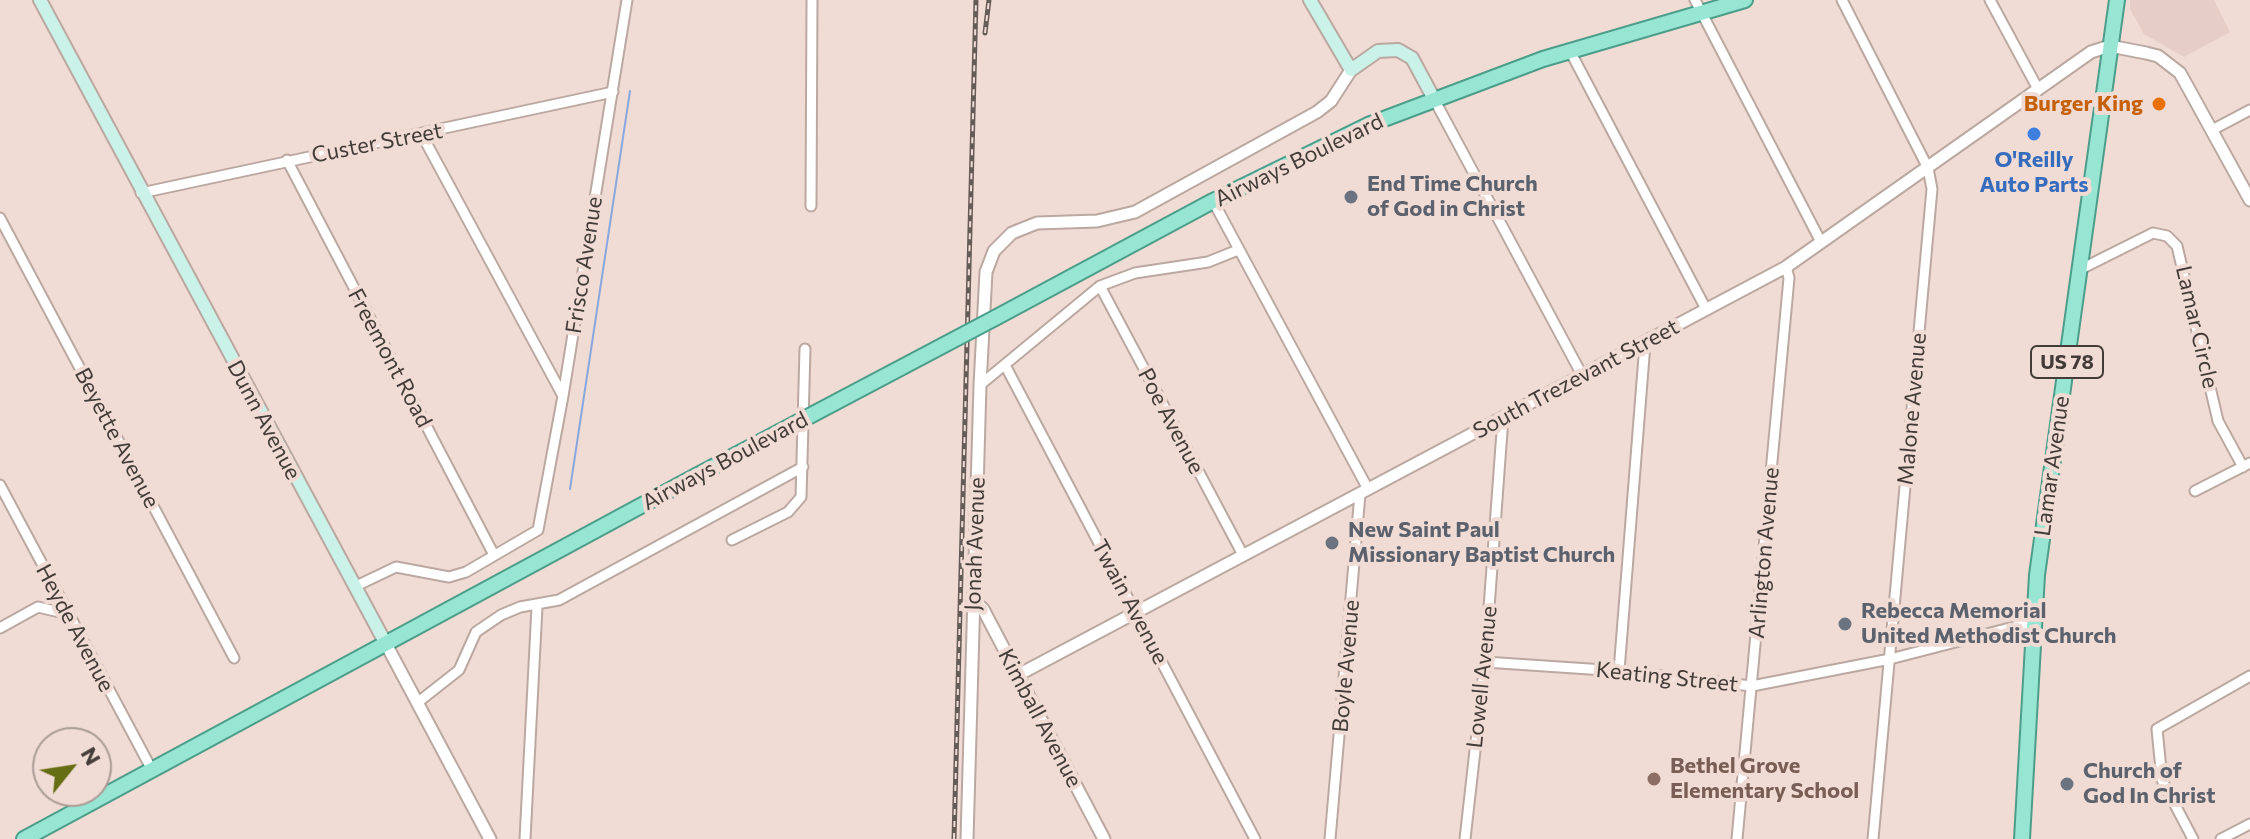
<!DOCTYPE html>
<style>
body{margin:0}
#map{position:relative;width:2250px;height:839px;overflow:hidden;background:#f0dcd4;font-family:Commissioner,sans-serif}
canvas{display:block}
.north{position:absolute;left:32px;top:727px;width:80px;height:80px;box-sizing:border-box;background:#f0dcd4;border:2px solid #ab9c96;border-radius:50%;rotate:60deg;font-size:22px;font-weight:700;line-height:32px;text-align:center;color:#433b38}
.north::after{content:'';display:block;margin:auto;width:28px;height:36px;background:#666e14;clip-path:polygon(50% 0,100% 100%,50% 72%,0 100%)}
</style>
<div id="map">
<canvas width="2250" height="839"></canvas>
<div class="north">N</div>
</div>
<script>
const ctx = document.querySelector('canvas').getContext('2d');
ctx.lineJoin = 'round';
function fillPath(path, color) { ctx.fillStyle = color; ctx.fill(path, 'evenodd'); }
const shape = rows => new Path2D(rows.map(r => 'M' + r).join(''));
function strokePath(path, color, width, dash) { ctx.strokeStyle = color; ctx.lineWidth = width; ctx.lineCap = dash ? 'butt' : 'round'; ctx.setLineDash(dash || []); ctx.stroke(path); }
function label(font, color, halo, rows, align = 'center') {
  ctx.font = font + ' Commissioner,sans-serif'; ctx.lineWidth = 8; ctx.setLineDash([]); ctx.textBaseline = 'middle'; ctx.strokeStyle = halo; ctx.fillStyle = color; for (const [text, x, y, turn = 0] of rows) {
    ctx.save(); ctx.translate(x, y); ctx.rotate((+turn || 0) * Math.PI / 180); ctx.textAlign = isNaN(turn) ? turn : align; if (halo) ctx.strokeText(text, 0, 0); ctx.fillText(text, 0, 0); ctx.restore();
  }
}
const commercial = shape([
 [2130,0,2214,0,2230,32,2184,57,2144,34,2130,9]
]);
const stream = shape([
 [570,489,630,91]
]);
const minor = shape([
 [1695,0,1821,242],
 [1842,0,1928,168,1932,189,1873,839],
 [1990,0,2038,89],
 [1570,51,1706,309],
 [1434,99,1582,375],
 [2212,130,2250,110],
 [422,135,563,396],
 [287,160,494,555],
 [141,193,613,92],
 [1213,201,1368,489],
 [811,206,812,0],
 [0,218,234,658],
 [2079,270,2153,233,2167,236,2177,246,2218,421,2243,467],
 [1100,286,1243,555],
 [1005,365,1255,839],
 [980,385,1100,286,1135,273,1208,262,1238,250],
 [0,485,152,770],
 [2195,491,2250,463],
 [732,540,788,512,801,497,805,349],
 [354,587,396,567,449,577,466,572,538,530,563,396,627,0],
 [0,628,38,607,68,614],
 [1485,662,1619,671,1752,686,1890,659,2033,622],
 [1619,671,1645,344],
 [417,703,459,670,476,632,501,615,520,607,559,600,803,467],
 [525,839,537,607],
 [1330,839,1360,494],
 [1465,839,1485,662,1503,418],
 [1737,839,1789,278,1786,267],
 [2193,839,2162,780,2157,729,2250,676],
 [2221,839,2250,824]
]);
const tertiary = shape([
 [973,600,983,609,1104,839],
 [386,644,490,839],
 [1018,675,1786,267,2091,52,2110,46,2146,53,2158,56,2180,73,2250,200],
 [967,839,980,385,986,272,994,251,1012,233,1037,223,1097,221,1135,212,1317,112,1331,101,1351,70]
]);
const secondary = shape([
 [40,0,386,644],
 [1310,0,1351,70,1378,51,1398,50,1412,58,1434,99]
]);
const primary = shape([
 [995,318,1213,201,1368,125,1543,59,1745,0],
 [24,839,696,476],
 [2022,839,2037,575,2117,0]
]);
const rail = shape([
 [985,33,989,0],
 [954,839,976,0]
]);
const primaryBridge = shape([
 [696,476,995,318]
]);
const markers = [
 [2159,104,8,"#e8710a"],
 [2034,134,8,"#3f7fe0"],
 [1351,197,8,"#6b7280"],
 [1332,543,8,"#6b7280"],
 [1845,624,8,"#6b7280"],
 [1654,779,8,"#8d6e63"],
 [2067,784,8,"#6b7280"]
];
const shields = [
 [2067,362,72]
];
const shieldNames = [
 ["US 78",2067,362]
];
const foodNames = [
 ["Burger King",2143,104]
];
const streetNames = [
 ["Custer Street",377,143,-11],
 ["Airways Boulevard",1299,160,-26],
 ["Frisco Avenue",584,265,-81],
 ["Lamar Circle",2197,327,77],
 ["Freemont Road",390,358,62],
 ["South Trezevant Street",1576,379,-28],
 ["Malone Avenue",1912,409,-85],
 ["Dunn Avenue",264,420,62],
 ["Poe Avenue",1171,421,62],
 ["Beyette Avenue",117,438,62],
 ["Airways Boulevard",725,461,-28],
 ["Lamar Avenue",2052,466,-82],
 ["Jonah Avenue",975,544,-88],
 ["Arlington Avenue",1764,553,-85],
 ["Twain Avenue",1130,602,62],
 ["Heyde Avenue",75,628,62],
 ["Boyle Avenue",1346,666,-85],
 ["Lowell Avenue",1482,677,-84],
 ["Keating Street",1667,677,6],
 ["Kimball Avenue",1040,718,62]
];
const shopNames = [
 ["O'Reilly",2034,160],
 ["Auto Parts",2034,185]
];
const worshipNames = [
 ["End Time Church",1367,184],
 ["of God in Christ",1367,209],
 ["New Saint Paul",1348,530],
 ["Missionary Baptist Church",1348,555],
 ["Rebecca Memorial",1861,611],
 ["United Methodist Church",1861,636],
 ["Church of",2083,771],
 ["God In Christ",2083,796]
];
const educationNames = [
 ["Bethel Grove",1670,766],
 ["Elementary School",1670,791]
];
fillPath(commercial, '#e6cdc6');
strokePath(stream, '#89a8df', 2);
strokePath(minor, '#bba8a1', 13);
strokePath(tertiary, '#bba8a1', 15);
strokePath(secondary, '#bba8a1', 16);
strokePath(primary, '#4c9e8a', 18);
strokePath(minor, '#fff', 9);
strokePath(tertiary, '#fff', 11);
strokePath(secondary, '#cbf2e9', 12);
strokePath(primary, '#97e5d3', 14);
strokePath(rail, '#665c57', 5);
strokePath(rail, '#f0dcd4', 2, [6]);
strokePath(primaryBridge, '#4c9e8a', 18, []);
strokePath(primaryBridge, '#97e5d3', 14);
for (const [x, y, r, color] of markers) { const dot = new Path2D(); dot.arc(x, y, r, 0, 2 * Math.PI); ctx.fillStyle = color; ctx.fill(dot); strokePath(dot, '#f0dcd4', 3); }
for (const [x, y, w] of shields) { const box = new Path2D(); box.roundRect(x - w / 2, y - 16, w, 32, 6); ctx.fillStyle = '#f0dcd4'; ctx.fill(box); strokePath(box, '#433b38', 2); }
label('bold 20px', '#433b38', null, shieldNames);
label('bold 22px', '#c56008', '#f0dcd4', foodNames, 'right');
label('22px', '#433b38', '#f0dcd4', streetNames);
label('bold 22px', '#366cbe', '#f0dcd4', shopNames);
label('bold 22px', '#5b616d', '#f0dcd4', worshipNames, 'left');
label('bold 22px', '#785e54', '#f0dcd4', educationNames, 'left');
</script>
